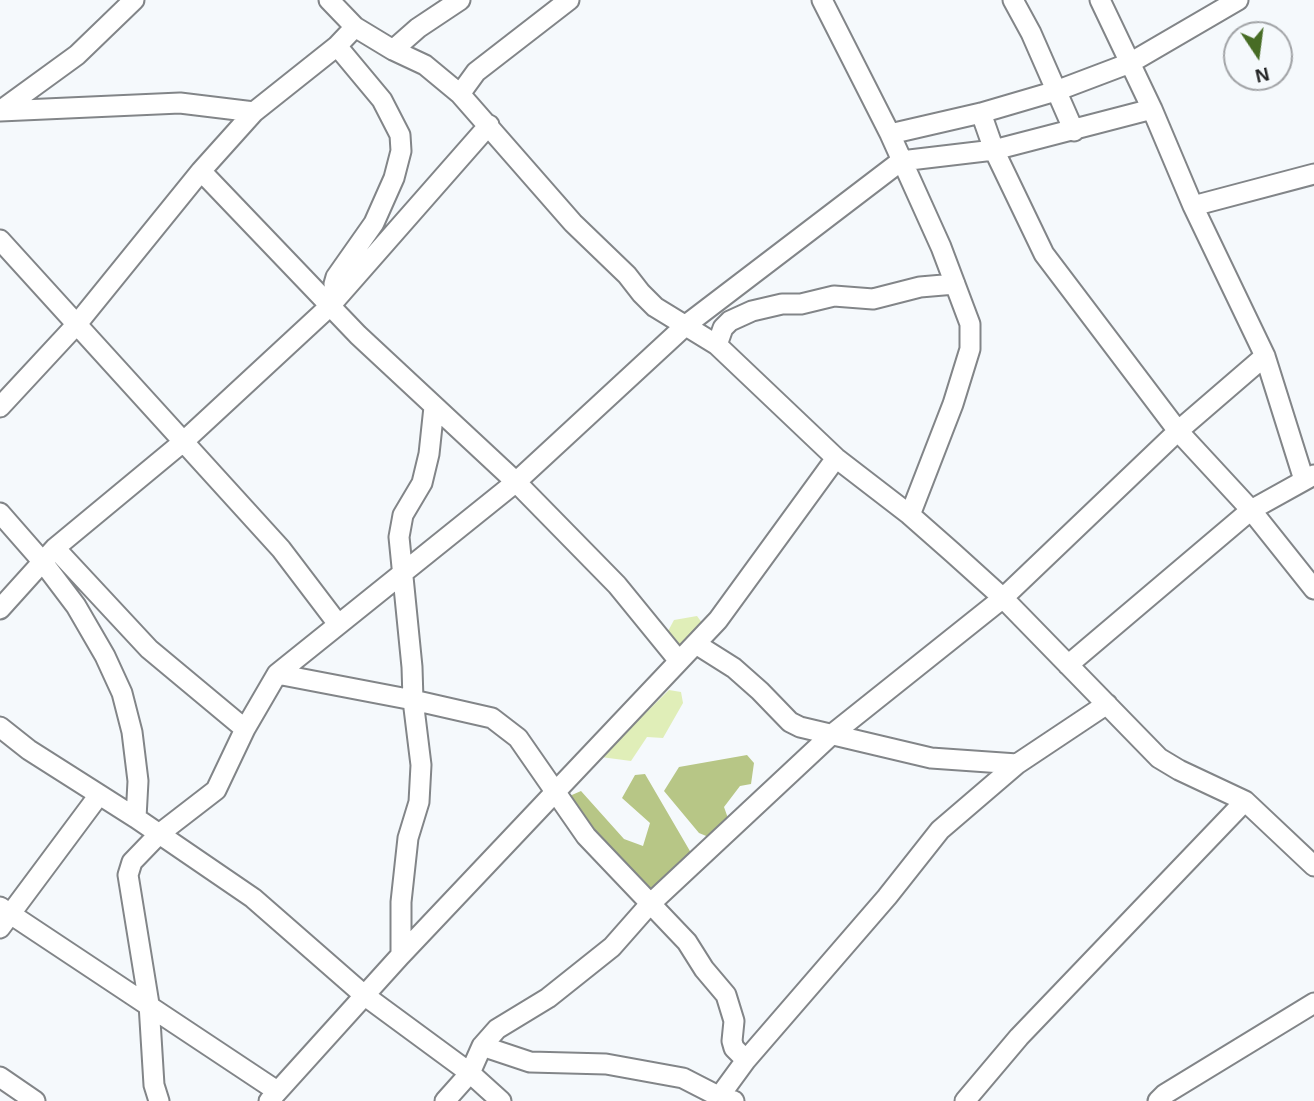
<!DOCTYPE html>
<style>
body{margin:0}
#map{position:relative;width:1314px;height:1101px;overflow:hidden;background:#f5f9fc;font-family:Helvetica,sans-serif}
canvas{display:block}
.north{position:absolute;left:1223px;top:21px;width:70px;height:70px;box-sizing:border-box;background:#f5f9fc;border:2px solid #a1a3a6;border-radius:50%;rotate:167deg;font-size:19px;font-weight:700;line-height:28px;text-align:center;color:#222324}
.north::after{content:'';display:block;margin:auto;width:24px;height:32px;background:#476c25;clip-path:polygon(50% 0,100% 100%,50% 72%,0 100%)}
</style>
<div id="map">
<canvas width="1314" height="1101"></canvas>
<div class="north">N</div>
</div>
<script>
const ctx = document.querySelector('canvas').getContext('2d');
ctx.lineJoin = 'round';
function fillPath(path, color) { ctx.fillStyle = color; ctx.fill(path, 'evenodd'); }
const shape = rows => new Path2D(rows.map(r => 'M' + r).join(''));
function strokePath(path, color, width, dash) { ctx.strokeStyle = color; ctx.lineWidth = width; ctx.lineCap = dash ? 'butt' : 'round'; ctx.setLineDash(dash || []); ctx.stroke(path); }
const green = shape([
 [697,616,705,627,687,649,673,647,667,633,674,620],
 [669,690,681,692,683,703,663,738,647,737,631,761,601,757]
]);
const forest = shape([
 [747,755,754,763,751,784,740,786,724,807,730,824,711,838,699,833,664,791,679,767],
 [645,774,694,858,650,895,565,798,581,791,624,839,643,846,650,823,622,798,635,775]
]);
const street = shape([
 [329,0,355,27,393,50,425,65,460,94,573,223,627,275,641,293,655,307,717,345,836,458,910,515,952,552,1003,598,1159,758,1179,770,1245,801,1314,866],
 [822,0,890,134,941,247,970,324,970,349,953,404,910,515],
 [1013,0,1031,33,1074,131],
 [1100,0,1152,109,1193,206,1265,356,1304,480],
 [337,46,382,100,400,135,401,151,394,178,374,223,336,277,334,284,337,297],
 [393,50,418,28,460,0],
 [460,94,476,72,569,0],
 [0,111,180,103,254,112],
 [0,111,77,55,134,0],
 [981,113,994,150,1044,254,1178,431,1251,510,1314,589],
 [890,134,981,113,1056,91,1130,63,1238,0],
 [201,171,358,335,516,482,617,585,679,661],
 [1193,206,1314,174],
 [0,240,281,549,338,624],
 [717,345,723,328,730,321,752,311,782,304,801,304,834,296,873,299,920,287,955,284],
 [0,407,77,324,201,171,254,112,337,46,355,27],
 [0,513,42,561,76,606,105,656,122,693,132,732,138,781,136,818],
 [55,548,149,649,245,729],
 [0,609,55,548,183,442,330,306,489,125],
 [696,644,734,668,760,691,790,722,800,727,931,758,1017,764],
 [1068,665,1251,510,1314,475],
 [277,674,413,700,492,718,518,738,586,836,687,942,704,969,726,995,734,1021,732,1041,734,1048,746,1060],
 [0,727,29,750,136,818,253,898,364,995,470,1073,501,1101],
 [0,907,277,1091],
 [0,928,99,795],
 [401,955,401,902,408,838,419,802,421,765,413,700,412,667,399,537,403,515,422,483,429,454,434,407],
 [482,1046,530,1062,606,1064,683,1078,720,1097,734,1101],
 [0,1077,35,1101],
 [159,1101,154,1085,149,1004,128,875,132,862,159,834,216,790,245,729,277,674,516,482,686,325,901,161,994,150,1152,109],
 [269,1101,401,955,718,620,836,458],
 [445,1101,470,1073,482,1046,497,1029,548,998,612,947,649,905,830,736,1003,598,1178,431,1265,356],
 [716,1101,746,1060,887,897,940,830,1017,764,1107,704],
 [965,1101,1019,1037,1245,801],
 [1158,1101,1165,1094,1314,1003]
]);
fillPath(green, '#e0eeb8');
fillPath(forest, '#b7c686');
strokePath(street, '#828588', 23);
strokePath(street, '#fff', 19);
</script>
